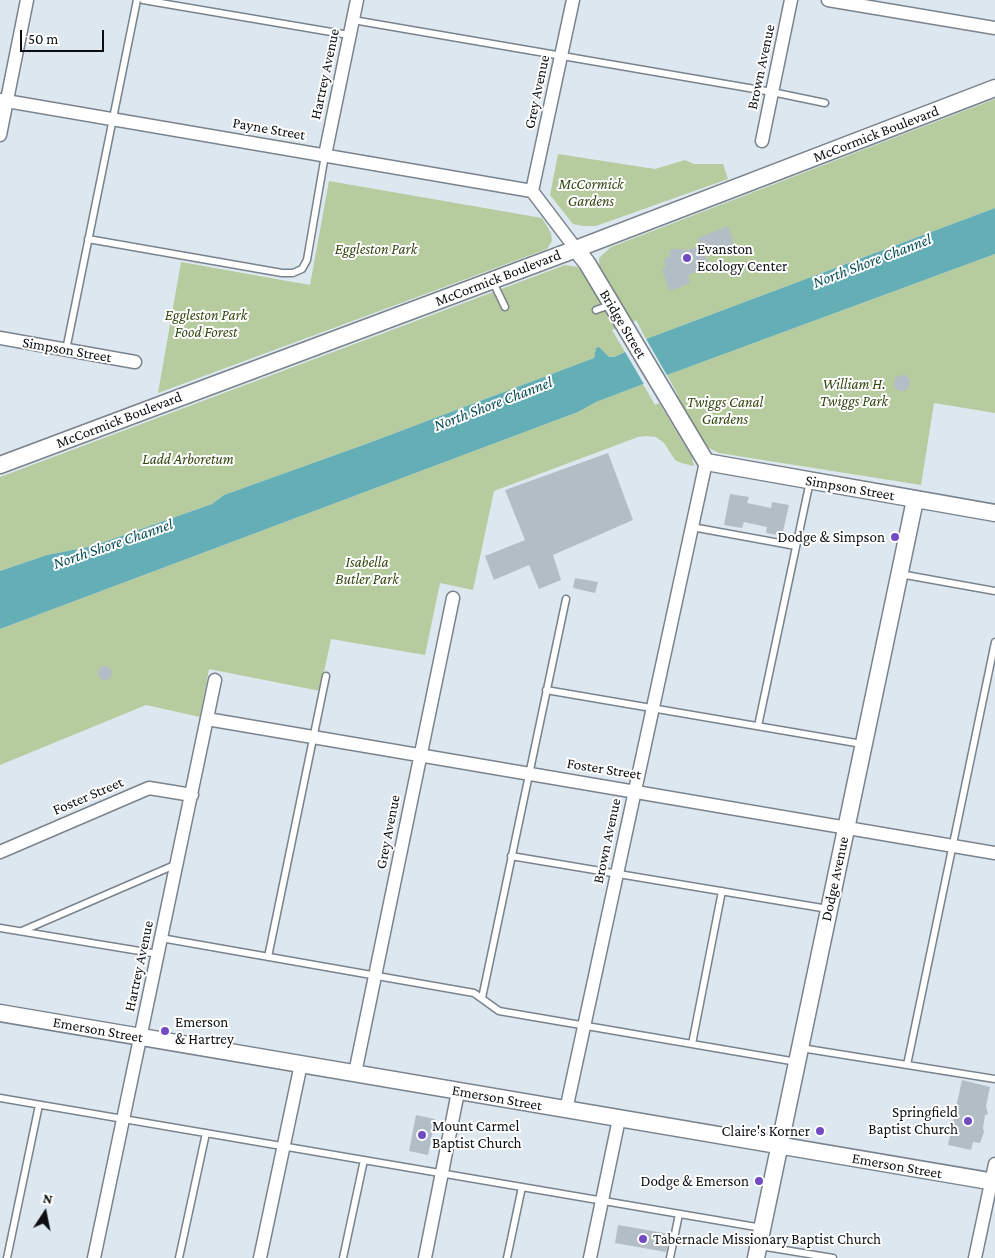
<!DOCTYPE html>
<style>
body{margin:0}
#map{position:relative;width:995px;height:1258px;overflow:hidden;background:#dde7f0;font-family:"Crimson Pro",serif}
canvas{display:block}
.north{position:absolute;left:20px;top:1188px;width:50px;height:50px;-webkit-text-stroke:4px #fff;paint-order:stroke;rotate:11deg;font-size:14px;font-weight:700;line-height:20px;text-align:center;color:#0b0f11}
.north::after{content:'';display:block;margin:auto;width:18px;height:22px;background:#0b0f11;clip-path:polygon(50% 0,100% 100%,50% 72%,0 100%)}
.scale{position:absolute;left:20px;top:30px;width:84px;height:22px;box-sizing:border-box;border:2px solid #0b0f11;border-top:0;padding-left:6px;font-size:15px;line-height:18px;white-space:nowrap;color:#0b0f11;-webkit-text-stroke:4px #fff;paint-order:stroke}
</style>
<div id="map">
<canvas width="995" height="1258"></canvas>
<div class="north">N</div>
<div class="scale">50 m</div>
</div>
<script>
const ctx = document.querySelector('canvas').getContext('2d');
ctx.lineJoin = 'round';
function fillPath(path, color) { ctx.fillStyle = color; ctx.fill(path, 'evenodd'); }
const shape = rows => new Path2D(rows.map(r => 'M' + r).join(''));
function strokePath(path, color, width, dash) { ctx.strokeStyle = color; ctx.lineWidth = width; ctx.lineCap = dash ? 'butt' : 'round'; ctx.setLineDash(dash || []); ctx.stroke(path); }
function label(font, color, halo, rows, align = 'center') {
  ctx.font = font + ' "Crimson Pro",serif'; ctx.lineWidth = 4; ctx.setLineDash([]); ctx.textBaseline = 'middle'; ctx.strokeStyle = halo; ctx.fillStyle = color; for (const [text, x, y, turn = 0] of rows) {
    ctx.save(); ctx.translate(x, y); ctx.rotate((+turn || 0) * Math.PI / 180); ctx.textAlign = isNaN(turn) ? turn : align; if (halo) ctx.strokeText(text, 0, 0); ctx.fillText(text, 0, 0); ctx.restore();
  }
}
const green = shape([
 [995,99,995,208,646,339,636,320,633,322,599,268,599,258,611,247],
 [558,154,655,169,685,160,694,164,723,164,728,179,596,226,583,226,573,224,550,195],
 [329,181,542,218,551,233,552,241,547,249,158,393,181,262,310,285],
 [995,254,995,413,934,403,921,485,719,453,709,448,704,444,675,397,678,395,667,375],
 [565,265,578,267,593,288,616,328,612,330,625,352,614,357,609,357,598,347,596,348,594,358,366,444,224,495,212,504,93,546,47,555,0,571,0,477],
 [643,384,655,405,659,403,692,457,694,466,681,463,675,460,664,443,656,437,647,436,638,437,494,491,473,590,440,583,425,655,331,639,320,691,209,669,200,717,146,705,0,765,0,629,578,412,596,402]
]);
const water = shape([
 [995,208,995,254,667,375,596,402,578,412,0,629,0,571,47,555,93,546,212,504,224,495,366,444,594,358,596,348,599,347,609,357,614,357,625,352,646,339]
]);
const pier = shape([
 [645,337,668,377,645,386,624,350]
]);
const building = shape([
 [728,226,734,243,705,255,709,267,688,275,690,283,670,291,662,269,666,267,664,259,671,257,669,251,678,248,679,250,684,248,685,251,700,246,698,238],
 '894 383a8 8 0 1 1 16 0a8 8 0 1 1-16 0Z',
 [608,453,633,520,553,555,561,580,539,589,529,565,494,580,485,556,525,540,505,490],
 [730,494,749,497,747,503,771,508,772,502,789,505,782,536,766,533,767,527,744,522,742,528,724,525],
 [575,578,598,582,595,593,573,588],
 '98 673a7 7 0 1 1 14 0a7 7 0 1 1-14 0Z',
 [962,1080,990,1087,986,1106,988,1114,985,1115,983,1128,984,1132,980,1143,973,1142,971,1150,948,1145],
 [416,1115,435,1119,428,1155,409,1151],
 [618,1225,670,1234,666,1252,615,1243]
]);
const lane = shape([
 [143,0,349,35],
 [353,20,772,92,825,103],
 [88,239,282,273,293,273,302,269,307,260,325,155],
 [493,282,505,307],
 [596,310,610,305],
 [66,350,137,0],
 [692,527,796,546],
 [900,574,995,591],
 [546,690,862,744],
 [758,726,810,481],
 [511,856,828,909],
 [0,928,158,954],
 [22,931,177,864],
 [161,938,474,993,499,1011,797,1062],
 [268,957,326,676],
 [482,998,566,599],
 [692,1044,722,891],
 [801,1048,995,1079],
 [907,1065,995,642],
 [0,1098,762,1228],
 [760,1246,833,1258],
 [7,1258,39,1105],
 [179,1258,206,1133],
 [343,1258,364,1160],
 [507,1258,522,1187],
 [670,1258,679,1214]
]);
const street = shape([
 [828,0,995,28],
 [0,100,532,191],
 [0,135,27,0],
 [762,141,791,0],
 [325,155,357,0],
 [532,191,573,0],
 [532,191,576,249],
 [0,338,135,362],
 [207,719,995,853],
 [0,852,149,788,192,795],
 [355,1073,453,598],
 [566,1110,706,462],
 [94,1258,215,680],
 [260,1258,301,1064],
 [425,1258,458,1092],
 [590,1258,619,1119],
 [975,1258,995,1164]
]);
const secondary = shape([
 [576,249,587,263,706,462,995,513],
 [0,465,576,249,995,88],
 [0,1013,995,1182],
 [756,1258,915,500]
]);
const markers = [
 [687,258,5,"#704bc4"],
 [895,537,5,"#704bc4"],
 [165,1031,5,"#704bc4"],
 [968,1121,5,"#704bc4"],
 [820,1131,5,"#704bc4"],
 [422,1135,5,"#704bc4"],
 [759,1181,5,"#704bc4"],
 [643,1239,5,"#704bc4"]
];
const streetNames = [
 ["Brown Avenue",761,67,-78],
 ["Hartrey Avenue",325,74,-78],
 ["Grey Avenue",537,92,-78],
 ["Payne Street",269,129,10],
 ["McCormick Boulevard",876,134,-21],
 ["McCormick Boulevard",498,278,-21],
 ["Bridge Street",623,324,59],
 ["Simpson Street",67,350,10],
 ["McCormick Boulevard",119,420,-21],
 ["Simpson Street",850,488,10],
 ["Foster Street",604,769,9],
 ["Foster Street",88,796,-23],
 ["Grey Avenue",388,832,-79],
 ["Brown Avenue",607,841,-78],
 ["Dodge Avenue",835,879,-78],
 ["Hartrey Avenue",139,966,-78],
 ["Emerson Street",98,1030,10],
 ["Emerson Street",497,1098,10],
 ["Emerson Street",897,1166,10]
];
const parkNames = [
 ["McCormick",591,184],
 ["Gardens",591,201],
 ["Eggleston Park",376,249],
 ["Eggleston Park",206,315],
 ["Food Forest",206,332],
 ["William H.",854,384],
 ["Twiggs Park",854,401],
 ["Twiggs Canal",725,402],
 ["Gardens",725,419],
 ["Ladd Arboretum",188,459],
 ["Isabella",367,562],
 ["Butler Park",367,579]
];
const poiNames = [
 ["Evanston",697,249],
 ["Ecology Center",697,266],
 ["Dodge & Simpson",885,537,"right"],
 ["Emerson",175,1022],
 ["& Hartrey",175,1039],
 ["Springfield",958,1112,"right"],
 ["Baptist Church",958,1129,"right"],
 ["Mount Carmel",432,1126],
 ["Baptist Church",432,1143],
 ["Claire's Korner",810,1131,"right"],
 ["Dodge & Emerson",749,1181,"right"],
 ["Tabernacle Missionary Baptist Church",653,1239]
];
const waterNames = [
 ["North Shore Channel",872,261,-21],
 ["North Shore Channel",493,404,-21],
 ["North Shore Channel",113,544,-19]
];
fillPath(green, '#b6cc9e');
fillPath(water, '#64aeb6');
fillPath(pier, '#dde7f0');
fillPath(building, '#b3bdc6');
strokePath(lane, '#7a838b', 9);
strokePath(street, '#7a838b', 15);
strokePath(secondary, '#7a838b', 19);
strokePath(lane, '#fff', 6);
strokePath(street, '#fff', 12);
strokePath(secondary, '#fff', 16);
for (const [x, y, r, color] of markers) { const dot = new Path2D(); dot.arc(x, y, r, 0, 2 * Math.PI); ctx.fillStyle = color; ctx.fill(dot); strokePath(dot, '#fff', 2); }
label('15px', '#0b0f11', '#fff', streetNames);
label('italic 15px', '#324811', '#fff', parkNames);
label('15px', '#0b0f11', '#fff', poiNames, 'left');
label('italic 16px', '#074c53', '#fff', waterNames);
</script>
